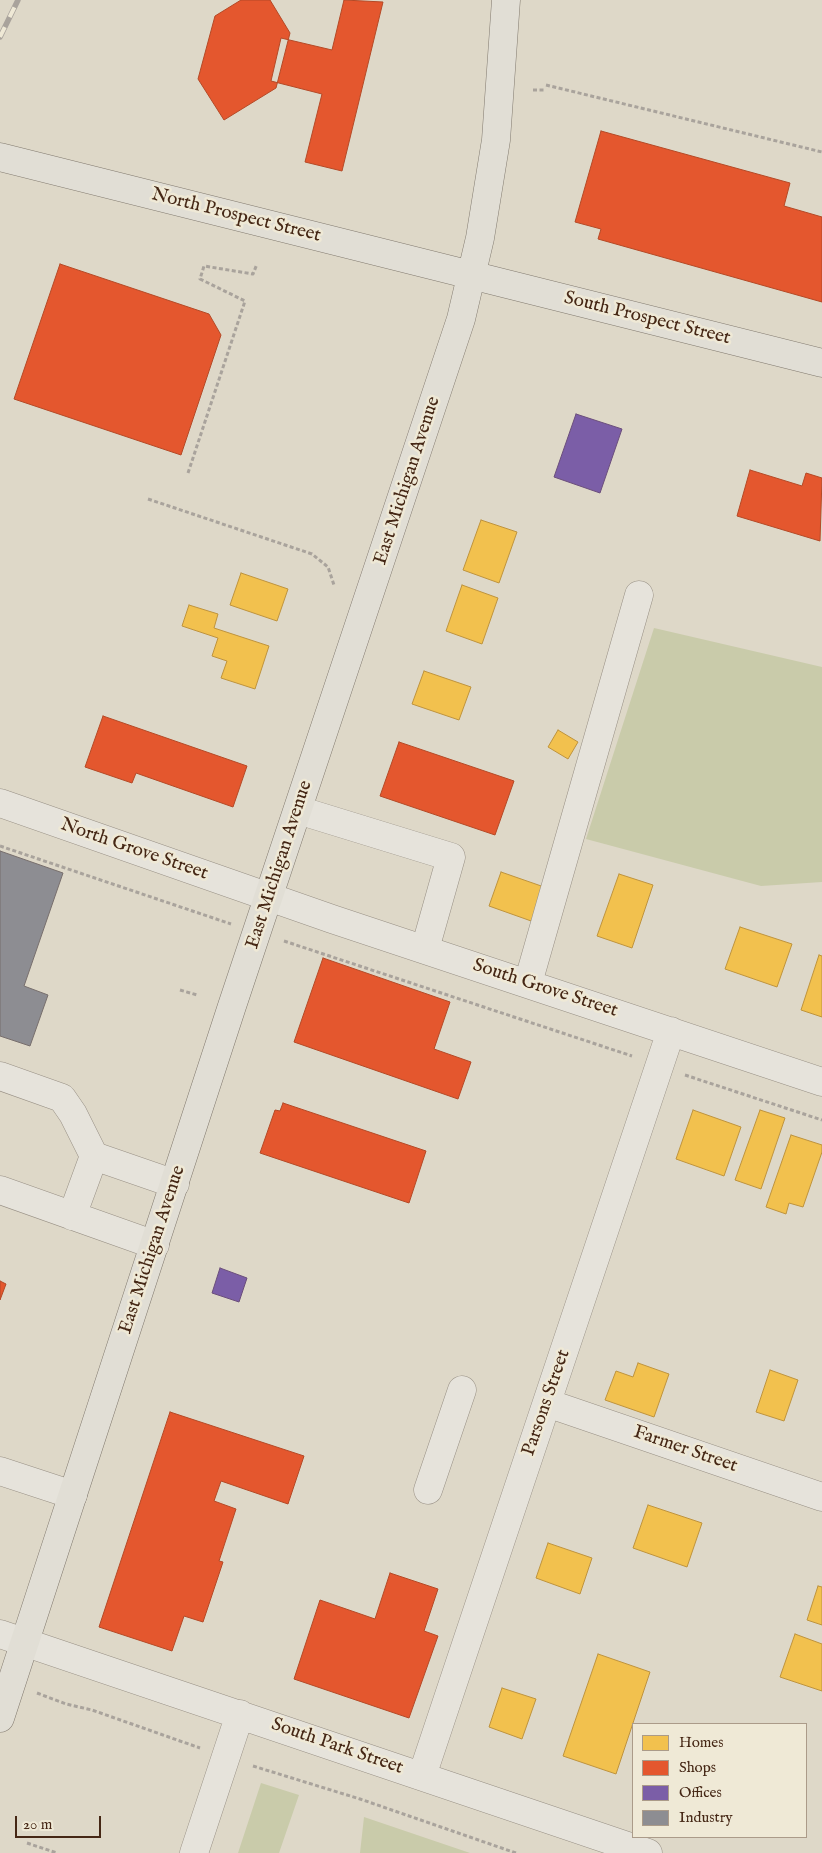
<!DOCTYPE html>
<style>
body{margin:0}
#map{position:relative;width:822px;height:1853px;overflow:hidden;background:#ded8c8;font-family:"IM FELL English",serif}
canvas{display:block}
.legend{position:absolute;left:632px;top:1723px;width:175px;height:115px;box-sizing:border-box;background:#efe9d6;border:1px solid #ab9b89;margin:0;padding:6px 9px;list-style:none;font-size:15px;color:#452715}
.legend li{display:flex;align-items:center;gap:10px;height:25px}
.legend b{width:25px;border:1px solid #ab9b89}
.scale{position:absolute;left:15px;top:1816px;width:86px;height:22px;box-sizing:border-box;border:2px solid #452715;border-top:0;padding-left:6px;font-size:15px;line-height:18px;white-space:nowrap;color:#452715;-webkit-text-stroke:4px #efe9d6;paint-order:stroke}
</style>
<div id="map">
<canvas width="822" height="1853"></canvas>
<ul class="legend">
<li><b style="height:14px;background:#f2c14e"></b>Homes</li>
<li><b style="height:14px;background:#e4572e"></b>Shops</li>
<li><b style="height:14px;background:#7b5ea7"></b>Offices</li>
<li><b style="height:14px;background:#8d8d92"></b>Industry</li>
</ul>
<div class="scale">20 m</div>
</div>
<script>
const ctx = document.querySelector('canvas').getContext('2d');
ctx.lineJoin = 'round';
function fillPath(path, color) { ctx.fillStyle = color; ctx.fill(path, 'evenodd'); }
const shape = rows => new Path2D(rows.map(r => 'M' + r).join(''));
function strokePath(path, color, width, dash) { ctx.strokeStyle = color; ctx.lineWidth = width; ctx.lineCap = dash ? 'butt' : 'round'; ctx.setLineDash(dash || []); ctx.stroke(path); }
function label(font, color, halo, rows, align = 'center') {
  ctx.font = font + ' "IM FELL English",serif'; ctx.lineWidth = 5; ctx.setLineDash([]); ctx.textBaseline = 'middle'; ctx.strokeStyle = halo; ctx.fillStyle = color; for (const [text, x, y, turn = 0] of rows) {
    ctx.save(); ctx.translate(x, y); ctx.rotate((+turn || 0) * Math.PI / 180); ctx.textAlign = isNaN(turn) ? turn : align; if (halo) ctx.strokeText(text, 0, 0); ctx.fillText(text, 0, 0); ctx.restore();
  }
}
const green = shape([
 [654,628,822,667,822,882,761,886,586,839],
 [261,1783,299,1795,279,1853,238,1853],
 [364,1817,470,1853,360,1853]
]);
const homes = shape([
 [481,520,517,532,499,583,463,570,481,520],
 [241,573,288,589,277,621,230,605,241,573],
 [462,585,498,598,482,644,446,631,462,585],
 [189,605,218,614,214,628,269,646,255,689,221,678,227,661,212,656,218,638,182,626,189,605],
 [424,671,471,687,459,720,412,704,424,671],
 [558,730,578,742,568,759,548,747,558,730],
 [501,872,547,888,534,922,489,906,501,872],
 [619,874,653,885,632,948,597,936,619,874],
 [740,927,792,944,777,987,725,969,740,927],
 [819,955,822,956,822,1017,801,1010,819,955],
 [693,1110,741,1127,724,1176,676,1159,693,1110],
 [760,1110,785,1118,761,1189,735,1180,760,1110],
 [791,1135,822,1145,822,1152,803,1207,789,1203,786,1214,766,1207,791,1135],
 [638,1363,669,1374,654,1417,605,1400,616,1371,633,1377,638,1363],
 [770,1370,798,1380,784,1421,756,1412,770,1370],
 [648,1505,702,1523,687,1567,633,1548,648,1505],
 [548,1543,592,1558,580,1594,536,1578,548,1543],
 [818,1586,822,1587,822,1625,807,1620,818,1586],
 [795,1634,822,1644,822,1691,780,1677,795,1634],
 [598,1654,650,1672,616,1774,563,1756,598,1654],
 [502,1688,536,1699,522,1739,489,1727,502,1688]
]);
const shops = shape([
 [241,0,270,0,290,33,276,88,224,120,198,79,215,16,241,0],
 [344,0,383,2,342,171,305,162,322,94,271,81,281,38,332,50,344,0],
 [601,131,790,183,784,206,822,217,822,302,598,239,601,229,575,222,601,131],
 [60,264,209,314,221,335,181,455,14,399,60,264],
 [750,470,802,486,806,473,822,478,820,541,737,516,750,470],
 [103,716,247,766,233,807,136,773,132,783,85,767,103,716],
 [399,742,514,781,495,835,380,796,399,742],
 [323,958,450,1002,434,1049,471,1062,458,1099,294,1042,323,958],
 [283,1103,426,1151,409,1203,260,1153,275,1110,280,1111,283,1103],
 [0,1281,6,1284,0,1300,0,1281],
 [170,1412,304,1456,288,1504,221,1481,214,1501,236,1509,219,1561,223,1562,203,1622,184,1616,172,1651,99,1627,170,1412],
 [390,1573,438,1589,424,1631,438,1636,409,1718,294,1679,320,1600,375,1619,390,1573]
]);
const offices = shape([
 [576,414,622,429,600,493,554,477,576,414],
 [220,1268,247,1278,239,1302,212,1293,220,1268]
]);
const industry = shape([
 [0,851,63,873,24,986,48,995,30,1046,0,1036,0,851]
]);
const path = shape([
 [546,85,822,152],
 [533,90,546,90],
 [188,473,245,301,200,279,204,266,253,274,257,264],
 [148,499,312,554,328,567,334,585],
 [0,846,231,924],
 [284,941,632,1056],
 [180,990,197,995],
 [685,1075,822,1120],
 [37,1693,66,1704,92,1710,200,1748],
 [253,1766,360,1799,516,1853],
 [27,1843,57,1853]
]);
const minor = shape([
 [0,803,332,919,822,1082],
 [298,810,451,857,425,949],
 [528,983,639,595],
 [0,1076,62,1098,73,1114,94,1156,175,1184],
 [0,1190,155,1245],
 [72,1216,94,1156],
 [547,1403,822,1497],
 [0,1471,73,1495],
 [428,1490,462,1390],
 [0,1634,648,1853],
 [422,1776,671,1031],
 [194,1853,240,1714]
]);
const major = shape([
 [0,157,822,363],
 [0,1718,232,1006,461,319,480,238,496,140,506,0]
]);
const rail = shape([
 [0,37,18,0]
]);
const streetNames = [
 ["North Prospect Street",236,216,14],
 ["South Prospect Street",647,319,14],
 ["East Michigan Avenue",408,481,-72],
 ["North Grove Street",134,850,19],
 ["East Michigan Avenue",280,865,-72],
 ["South Grove Street",545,989,18],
 ["East Michigan Avenue",153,1250,-72],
 ["Parsons Street",547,1403,-71],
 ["Farmer Street",685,1450,19],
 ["South Park Street",337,1747,19]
];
fillPath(green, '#c9cbaa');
fillPath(homes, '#f2c14e');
strokePath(homes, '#be933d', 1);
fillPath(shops, '#e4572e');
strokePath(shops, '#b44926', 1);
fillPath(offices, '#7b5ea7');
strokePath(offices, '#6b4e7b', 1);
fillPath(industry, '#8d8d92');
strokePath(industry, '#776e6c', 1);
strokePath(minor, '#989085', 29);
strokePath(major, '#81796e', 29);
strokePath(path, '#a9a39c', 3, [4, 2.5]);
strokePath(minor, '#e6e3db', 28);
strokePath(major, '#e1ded5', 28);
strokePath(rail, '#a9a39c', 5.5);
strokePath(rail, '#efe9d6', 4, [11]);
label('19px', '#452715', '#efe9d6', streetNames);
</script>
